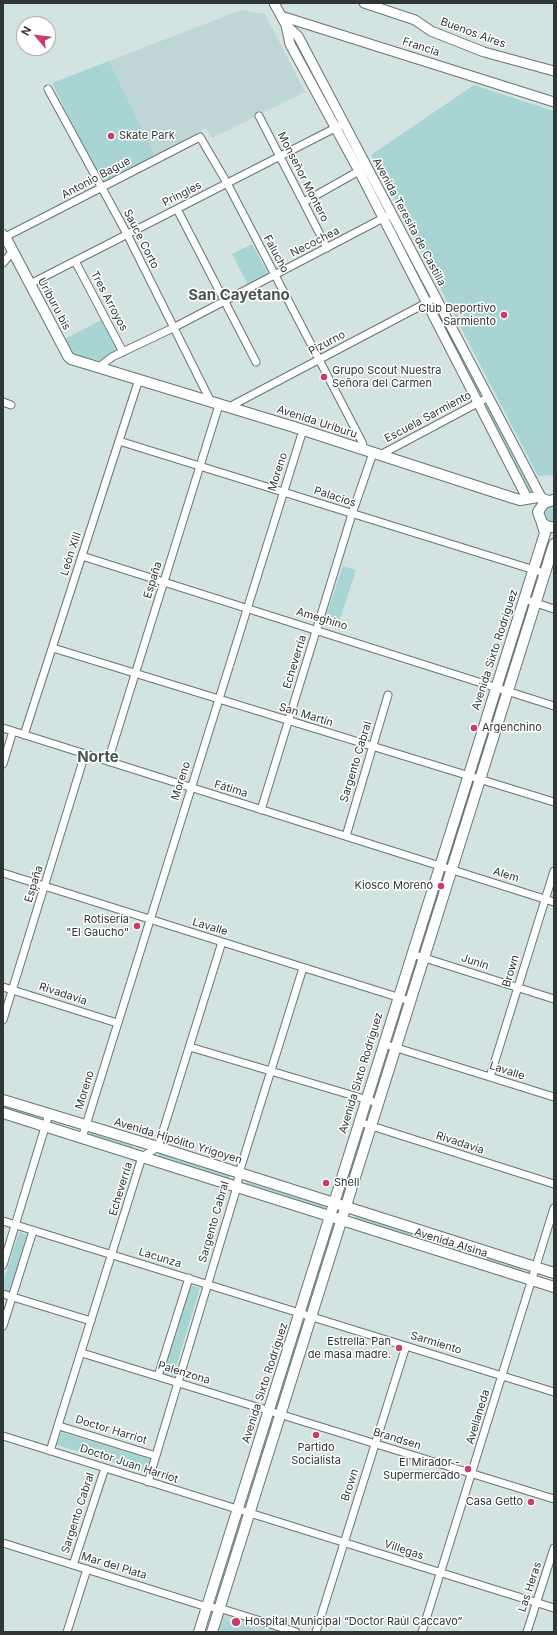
<!DOCTYPE html>
<meta charset="utf-8">
<style>
body{margin:0}
#map{position:relative;width:557px;height:1635px;overflow:hidden;background:#d3e3e2;font-family:Inter,sans-serif}
canvas{display:block}
.frame{position:absolute;inset:0;border:4px solid #303635;pointer-events:none}
.north{position:absolute;left:16px;top:16px;width:40px;height:40px;box-sizing:border-box;background:#fff;border:1px solid #acafae;border-radius:50%;rotate:298deg;font-size:11px;font-weight:700;line-height:16px;text-align:center;color:#303635}
.north::after{content:'';display:block;margin:auto;width:14px;height:18px;background:#ca3d6a;clip-path:polygon(50% 0,100% 100%,50% 72%,0 100%)}
</style>
<div id="map">
<canvas width="557" height="1635"></canvas>
<div class="frame"></div>
<div class="north">N</div>
</div>
<script>
const ctx = document.querySelector('canvas').getContext('2d');
ctx.lineJoin = 'round';
function fillPath(path, color) { ctx.fillStyle = color; ctx.fill(path, 'evenodd'); }
const shape = rows => new Path2D(rows.map(r => 'M' + r).join(''));
function strokePath(path, color, width, dash) { ctx.strokeStyle = color; ctx.lineWidth = width; ctx.lineCap = dash ? 'butt' : 'round'; ctx.setLineDash(dash || []); ctx.stroke(path); }
function label(font, color, halo, rows, align = 'center') {
  ctx.font = font + ' Inter,sans-serif'; ctx.lineWidth = 3; ctx.setLineDash([]); ctx.textBaseline = 'middle'; ctx.strokeStyle = halo; ctx.fillStyle = color; for (const [text, x, y, turn = 0] of rows) {
    ctx.save(); ctx.translate(x, y); ctx.rotate((+turn || 0) * Math.PI / 180); ctx.textAlign = isNaN(turn) ? turn : align; if (halo) ctx.strokeText(text, 0, 0); ctx.fillText(text, 0, 0); ctx.restore();
  }
}
const built = shape([
 [241,10,265,14,305,92,212,138,206,128,155,155,109,61],
 [221,1611,286,1632,215,1632]
]);
const green = shape([
 [109,61,155,155,102,184,52,83],
 [474,85,554,111,554,475,538,476,371,155],
 [252,244,268,274,248,285,232,254],
 [435,307,480,393,478,394,433,308],
 [101,320,118,352,102,361,74,356,63,340],
 [487,406,528,483,532,486,536,495,528,495,525,489,525,485,485,407],
 [554,503,554,523,546,521,542,509],
 [343,566,356,570,337,628,323,624],
 [468,788,474,789,452,861,446,859],
 [440,877,446,879,424,949,418,947],
 [3,1105,41,1117,39,1121,3,1110],
 [90,1132,133,1146,132,1150,88,1136],
 [358,1135,364,1137,343,1202,337,1200],
 [159,1153,230,1176,228,1180,158,1158],
 [247,1182,325,1206,324,1210,246,1186],
 [356,1215,433,1239,432,1243,354,1219],
 [331,1224,337,1226,311,1309,304,1307],
 [19,1232,28,1235,10,1292,3,1290,3,1282],
 [451,1245,522,1268,521,1272,450,1250],
 [189,1285,200,1288,173,1377,162,1374],
 [300,1322,306,1323,280,1406,273,1404],
 [268,1422,275,1424,250,1503,244,1501],
 [61,1432,150,1459,146,1472,57,1445],
 [238,1520,244,1522,218,1602,212,1600],
 [224,1619,253,1629,252,1632,220,1632]
]);
const minor = shape([
 [48,89,127,234,211,402],
 [259,116,327,248],
 [304,202,359,171],
 [177,209,256,362],
 [3,233,5,237,200,137,227,183,362,442,364,450],
 [75,261,123,352],
 [3,263,13,251],
 [30,284,343,124],
 [99,367,112,357,173,328,391,214],
 [3,402,11,405],
 [229,407,430,301],
 [119,441,544,573],
 [380,455,487,398],
 [82,556,554,706],
 [524,599,554,609],
 [53,648,554,802],
 [3,728,554,902],
 [24,735,139,379],
 [108,761,219,405],
 [3,764,13,731],
 [261,810,352,514,373,453],
 [346,836,388,695],
 [3,873,410,1001],
 [412,954,554,999],
 [3,987,117,1023],
 [3,1020,85,754],
 [384,1044,554,1097],
 [190,1047,378,1103],
 [490,1077,554,871],
 [359,1122,554,1184],
 [82,1138,303,430],
 [3,1221,554,1392],
 [3,1265,49,1114],
 [3,1294,91,1321],
 [3,1326,33,1231],
 [82,1353,554,1499],
 [158,1376,189,1278],
 [59,1426,156,1456],
 [3,1436,554,1608],
 [50,1451,142,1157,158,1147,222,942],
 [148,1482,237,1187,239,1173,303,968],
 [3,1543,207,1607,219,1608,296,1632],
 [73,1565,105,1468],
 [67,1632,87,1569],
 [316,1632,406,1346],
 [422,1632,554,1208],
 [527,1632,554,1548]
]);
const tertiary = shape([
 [274,3,286,25,290,44,359,171,527,498],
 [364,3,415,20,431,31,484,52,554,71],
 [281,16,554,102],
 [286,25,298,36,541,497]
]);
const secondary = shape([
 [3,238,5,237,9,244,68,356,71,359,294,427,513,498,520,500,538,497,548,501],
 [553,500,544,503,538,512,542,523,548,527,554,527],
 [3,1100,158,1147,554,1273],
 [3,1113,554,1287],
 [199,1632,545,533,542,523],
 [212,1632,554,544]
]);
const markers = [
 [111,136,4,"#ca3d6a"],
 [504,315,4,"#ca3d6a"],
 [324,377,4,"#ca3d6a"],
 [474,728,4,"#ca3d6a"],
 [441,886,4,"#ca3d6a"],
 [137,926,4,"#ca3d6a"],
 [326,1183,4,"#ca3d6a"],
 [399,1348,4,"#ca3d6a"],
 [316,1435,4,"#ca3d6a"],
 [468,1469,4,"#ca3d6a"],
 [531,1502,4,"#ca3d6a"],
 [236,1622,5,"#ca3d6a"]
];
const streetNames = [
 ["Buenos Aires",473,33,20],
 ["Francia",421,47,18],
 ["Monseñor Montero",303,177,63],
 ["Antonio Bague",96,178,-28],
 ["Pringles",182,194,-27],
 ["Avenida Teresita de Castilla",409,222,62],
 ["Sauce Corto",141,239,63],
 ["Necochea",315,242,-27],
 ["Falucho",276,254,62],
 ["Tres Arroyos",109,301,62],
 ["Uriburu bis",54,304,62],
 ["Pizurno",327,343,-28],
 ["Escuela Sarmiento",428,417,-28],
 ["Avenida Uriburu",317,422,18],
 ["Moreno",278,472,-72],
 ["Palacios",335,497,18],
 ["León XIII",71,554,-72],
 ["España",153,580,-73],
 ["Ameghino",322,619,17],
 ["Avenida Sixto Rodríguez",495,650,-72],
 ["Echeverría",295,662,-73],
 ["San Martín",306,715,17],
 ["Sargento Cabral",356,762,-73],
 ["Moreno",181,781,-72],
 ["Fátima",231,789,17],
 ["Alem",506,875,17],
 ["España",34,884,-73],
 ["Lavalle",210,927,17],
 ["Junín",475,962,18],
 ["Brown",511,971,-73],
 ["Rivadavia",63,994,18],
 ["Lavalle",507,1071,18],
 ["Avenida Sixto Rodríguez",361,1073,-73],
 ["Moreno",85,1090,-73],
 ["Avenida Hipólito Yrigoyen",178,1141,17],
 ["Rivadavia",460,1143,18],
 ["Echeverría",121,1189,-73],
 ["Sargento Cabral",214,1222,-74],
 ["Avenida Alsina",451,1243,17],
 ["Lacunza",160,1258,17],
 ["Sarmiento",436,1343,17],
 ["Palenzona",184,1373,17],
 ["Avenida Sixto Rodríguez",265,1383,-72],
 ["Avellaneda",478,1417,-73],
 ["Doctor Harriot",111,1430,17],
 ["Brandsen",397,1439,17],
 ["Doctor Juan Harriot",129,1464,18],
 ["Brown",350,1485,-72],
 ["Sargento Cabral",78,1513,-72],
 ["Villegas",404,1550,18],
 ["Mar del Plata",114,1566,17],
 ["Las Heras",530,1587,-72]
];
const poiNames = [
 ["Skate Park",119,136,"left"],
 ["Club Deportivo",496,309],
 ["Sarmiento",496,322],
 ["Grupo Scout Nuestra",332,371,"left"],
 ["Señora del Carmen",332,384,"left"],
 ["Argenchino",482,728,"left"],
 ["Kiosco Moreno",433,886],
 ["Rotisería",129,920],
 ["\"El Gaucho\"",129,933],
 ["Shell",334,1183,"left"],
 ["Estrella. Pan",391,1342],
 ["de masa madre.",391,1355],
 ["Partido",316,1448,"center"],
 ["Socialista",316,1461,"center"],
 ["El Mirador -",460,1463],
 ["Supermercado",460,1476],
 ["Casa Getto",523,1502],
 ["Hospital Municipal “Doctor Raúl Caccavo”",245,1622,"left"]
];
const districtNames = [
 ["San Cayetano",239,295],
 ["Norte",98,757]
];
fillPath(built, '#bed6d5');
fillPath(green, '#a8d5d4');
strokePath(minor, '#677574', 9);
strokePath(tertiary, '#677574', 11);
strokePath(secondary, '#677574', 12);
strokePath(minor, '#fff', 7);
strokePath(tertiary, '#fff', 9);
strokePath(secondary, '#fff', 10);
for (const [x, y, r, color] of markers) { const dot = new Path2D(); dot.arc(x, y, r, 0, 2 * Math.PI); ctx.fillStyle = color; ctx.fill(dot); strokePath(dot, '#fff', 1.5); }
label('11px', '#303635', '#fff', streetNames);
label('11px', '#303635', '#fff', poiNames, 'right');
label('bold 15px', '#495655', '#fff', districtNames);
</script>
